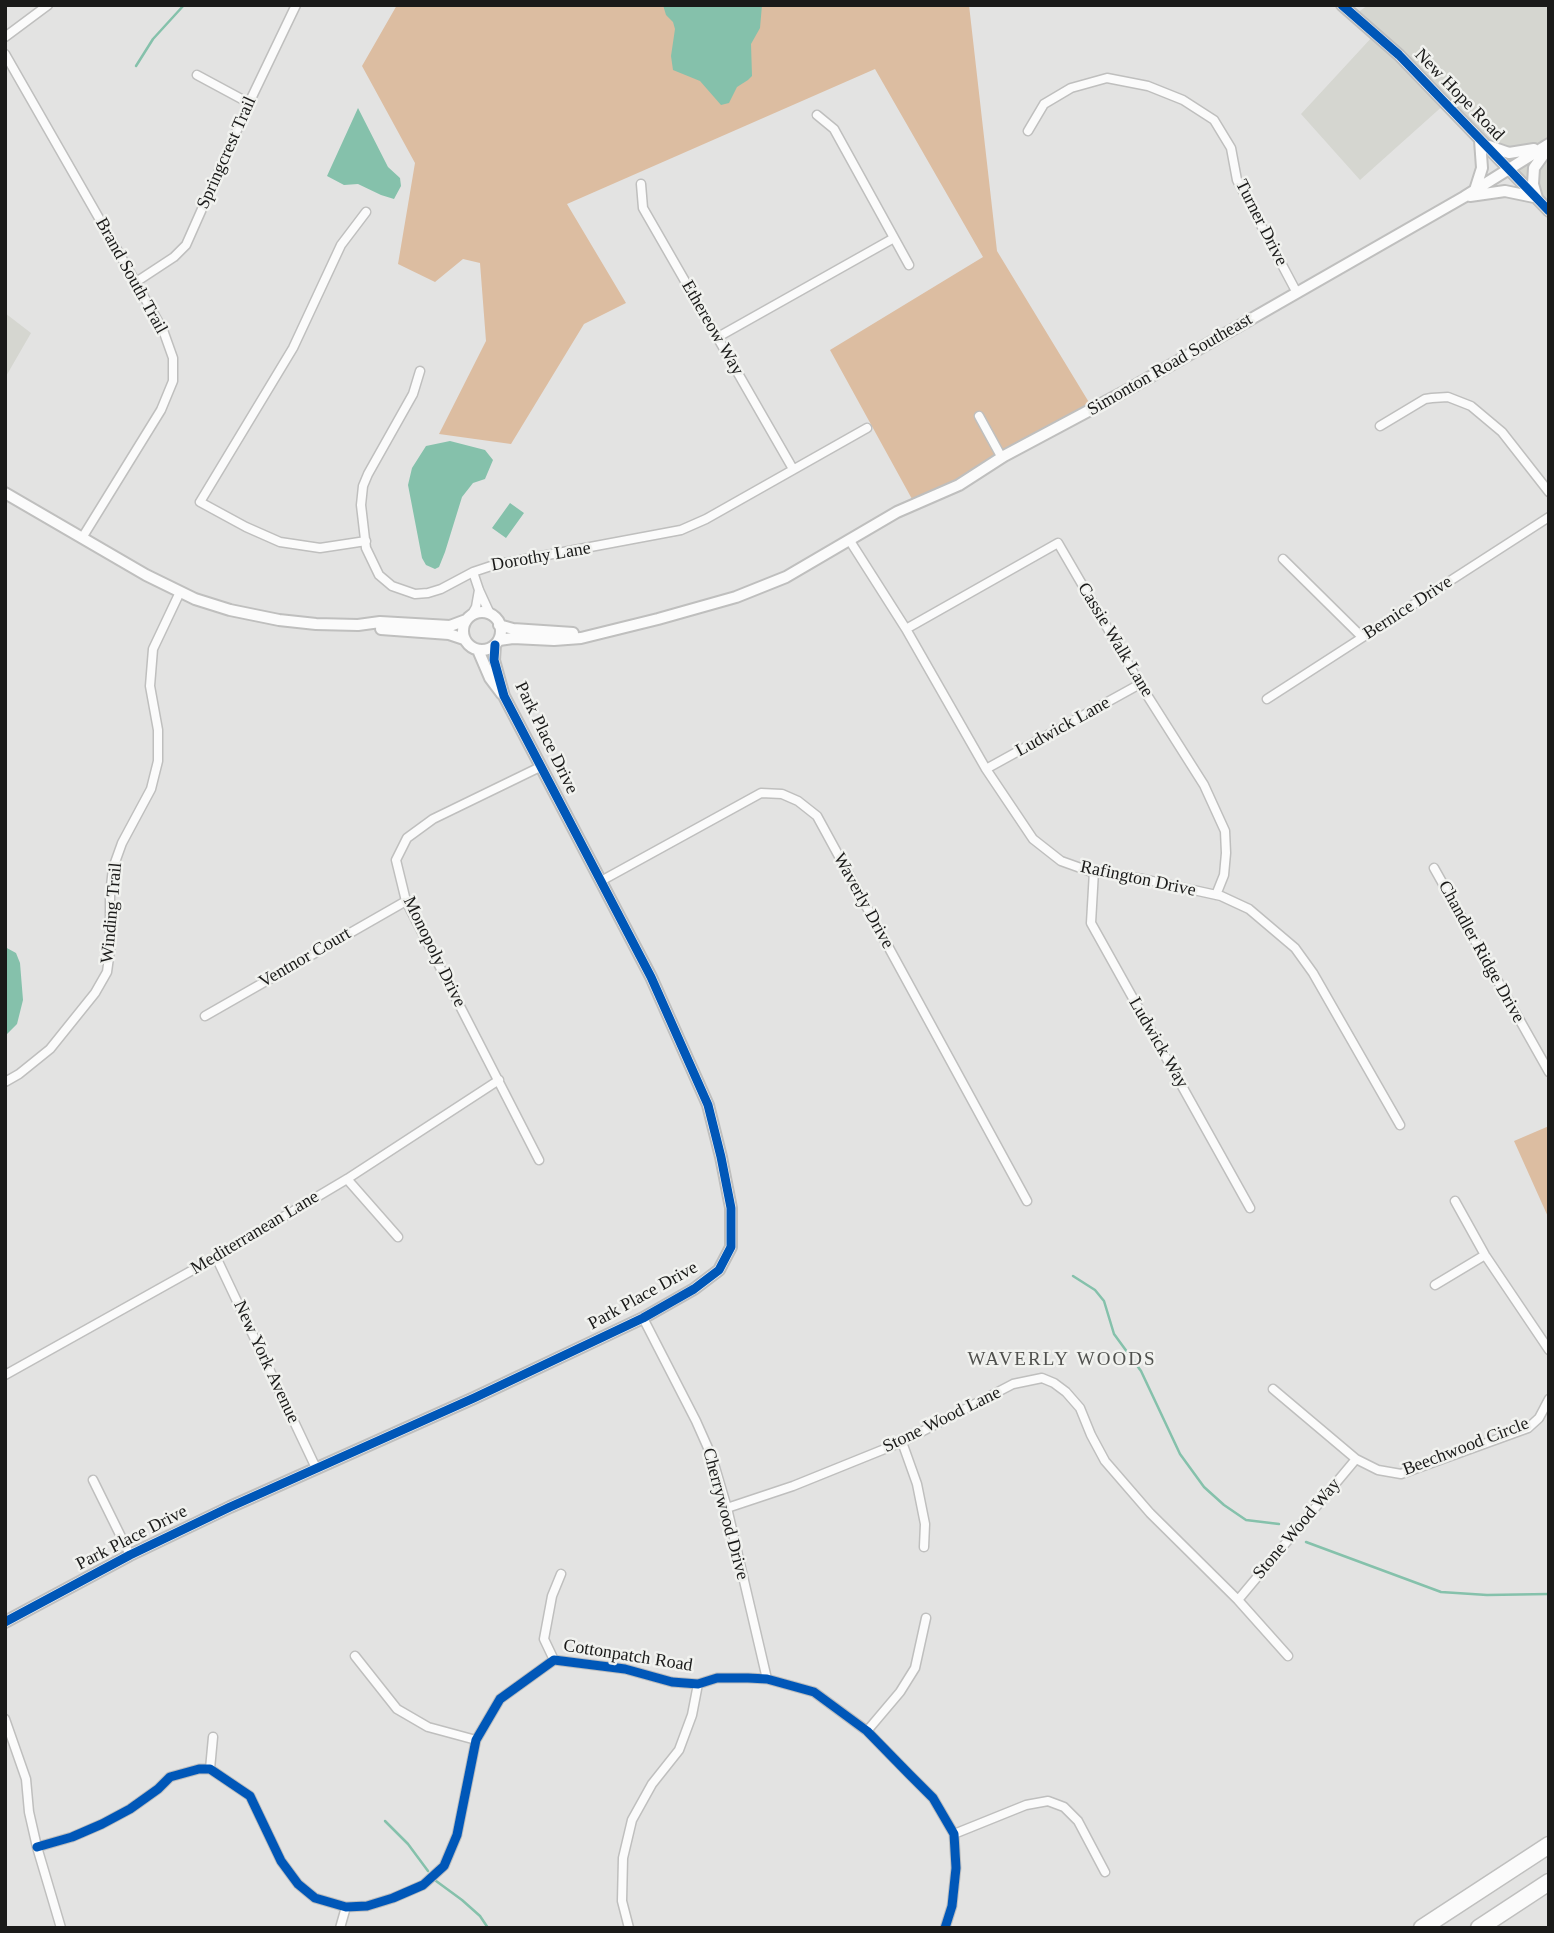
<!DOCTYPE html>
<style>
body{margin:0}
#map{position:relative;width:1554px;height:1933px;overflow:hidden;background:#e3e3e2;font-family:Georgia,serif}
canvas{display:block}
.frame{position:absolute;inset:0;border:7px solid #1a1a19;pointer-events:none}
</style>
<div id="map">
<canvas width="1554" height="1933"></canvas>
<div class="frame"></div>
</div>
<script>
const ctx = document.querySelector('canvas').getContext('2d');
ctx.lineJoin = 'round';
function fillPath(path, color) { ctx.fillStyle = color; ctx.fill(path, 'evenodd'); }
const shape = rows => new Path2D(rows.map(r => 'M' + r).join(''));
function strokePath(path, color, width, dash) { ctx.strokeStyle = color; ctx.lineWidth = width; ctx.lineCap = dash ? 'butt' : 'round'; ctx.setLineDash(dash || []); ctx.stroke(path); }
function label(font, color, halo, rows, align = 'center') {
  ctx.font = font + ' Georgia,serif'; ctx.lineWidth = 5; ctx.setLineDash([]); ctx.textBaseline = 'middle'; ctx.strokeStyle = halo; ctx.fillStyle = color; for (const [text, x, y, turn = 0] of rows) {
    ctx.save(); ctx.translate(x, y); ctx.rotate((+turn || 0) * Math.PI / 180); ctx.textAlign = isNaN(turn) ? turn : align; if (halo) ctx.strokeText(text, 0, 0); ctx.fillText(text, 0, 0); ctx.restore();
  }
}
const built = shape([
 [1368,5,1549,5,1549,207,1506,158,1446,103,1360,180,1301,114,1373,36,1353,16],
 [5,313,31,333,5,378]
]);
const forest = shape([
 [397,5,969,5,997,251,1090,404,948,484,912,499,830,350,983,257,875,69,567,204,626,303,584,324,511,444,439,434,486,341,480,263,463,259,435,282,398,264,415,163,362,66],
 [1549,1126,1549,1219,1514,1141]
]);
const water = shape([
 [663,5,762,5,760,28,751,44,752,76,748,80,737,87,729,103,721,105,700,81,673,70,671,56,675,29,673,22,666,15],
 [358,108,388,167,400,178,401,186,394,199,381,195,358,184,344,185,327,176],
 [450,441,485,450,493,460,485,479,473,483,462,497,445,552,439,567,435,569,426,565,422,558,408,485,412,468,426,446],
 [510,503,524,513,506,538,492,528],
 [5,947,16,953,20,963,23,1000,17,1024,5,1036]
]);
const stream = shape([
 [136,66,153,39,184,5],
 [1073,1276,1095,1290,1104,1301,1114,1334,1141,1371,1180,1454,1204,1487,1224,1505,1246,1520,1279,1524],
 [1306,1542,1441,1592,1487,1595,1549,1594],
 [385,1821,408,1844,428,1871],
 [432,1878,462,1900,480,1916,488,1928]
]);
const minor = shape([
 [5,37,48,5],
 [5,54,163,330,173,358,173,381,161,410,82,538],
 [197,75,249,103],
 [817,115,834,129,909,265],
 [1028,131,1044,104,1071,88,1107,78,1148,86,1183,100,1214,120,1231,148,1237,180,1297,293],
 [641,184,643,208,793,469],
 [136,282,174,257,186,245,249,103,296,5],
 [718,337,894,238],
 [420,371,413,394,368,474,363,486,361,505,366,548,379,575,392,586,415,594,428,593,441,589,473,572,494,565,681,530,706,519,867,428],
 [979,416,1002,458],
 [1380,426,1425,399,1432,398,1448,397,1471,406,1502,432,1549,492],
 [366,541,320,548,280,542,246,527,200,502,293,348,341,245,366,212],
 [850,541,906,629,986,769,1033,839,1061,861,1089,871,1143,879,1221,896,1249,909,1295,948,1313,973,1400,1125],
 [1283,559,1362,637],
 [473,572,479,590,490,614],
 [471,616,476,607,479,590],
 [906,629,1058,543,1140,684,1204,785,1225,831,1226,853,1224,875,1216,895],
 [1267,699,1549,517],
 [986,769,1140,684],
 [1434,868,1549,1072],
 [1094,871,1091,923,1250,1208],
 [601,881,761,793,782,794,798,801,817,816,1027,1201],
 [205,1016,406,901],
 [5,1082,19,1074,50,1049,95,993,107,972,110,950,110,895,113,868,122,843,151,789,158,761,158,730,150,686,153,649,180,592],
 [539,1160,406,901,396,860,407,838,433,819,540,767],
 [347,1179,398,1237],
 [1455,1201,1485,1255,1549,1350],
 [216,1257,316,1468],
 [1435,1285,1485,1255],
 [643,1318,696,1421,712,1457,727,1508,767,1679],
 [5,1375,216,1257,347,1179,499,1080],
 [1273,1389,1356,1459,1378,1470,1401,1474,1528,1428,1539,1418,1549,1399],
 [902,1442,917,1484,925,1524,924,1547],
 [93,1480,130,1555],
 [727,1508,793,1486,902,1442,1013,1384,1042,1378,1054,1383,1066,1392,1080,1408,1091,1435,1105,1461,1150,1513,1238,1600,1288,1656],
 [1238,1600,1356,1459],
 [355,1656,397,1709,428,1727,476,1740],
 [554,1660,544,1639,552,1596,561,1574],
 [5,1719,26,1779,29,1812,37,1847,61,1928],
 [867,1731,900,1692,915,1668,926,1618],
 [210,1769,213,1737],
 [954,1834,1026,1805,1048,1801,1064,1807,1078,1821,1105,1872],
 [37,1847,72,1837,102,1824,130,1809,158,1789,170,1777,199,1769,210,1769,250,1796,281,1861,298,1884,315,1898,346,1907,367,1906,393,1898,423,1885,444,1866,457,1835,476,1740,500,1699,554,1660,625,1669,672,1682,698,1684,717,1678,748,1678,767,1679,814,1692,867,1731,909,1774,933,1798,954,1834,956,1868,952,1906,945,1928],
 [340,1928,346,1907],
 [629,1928,622,1901,623,1858,632,1820,652,1784,679,1750,692,1715,698,1684]
]);
const tertiary = shape([
 [1342,5,1399,55,1549,211],
 [1489,146,1509,153,1534,149],
 [1475,190,1482,168,1480,140],
 [1470,196,1505,191,1534,197],
 [1537,198,1533,184,1534,168,1549,147],
 [5,493,146,575,195,599,230,610,279,620,316,624,358,625,380,622,450,626,466,620],
 '463 631a19 19 0 1 1 38 0a19 19 0 1 1-38 0Z',
 [499,625,513,629,573,633],
 [381,629,449,634,464,639],
 [499,640,513,638,554,640,581,638,658,619,736,597,786,577,897,512,959,485,1004,456,1122,393,1464,197,1549,144],
 [478,650,490,678,502,694],
 [5,1622,130,1555,230,1507,474,1398,643,1318,694,1289,719,1270,731,1247,731,1208,721,1157,708,1105,651,977,504,696,494,660,495,645]
]);
const motorway = shape([
 [1422,1928,1549,1845],
 [1479,1928,1549,1882]
]);
const cycleway = shape([
 [1342,5,1399,55,1549,211],
 [5,1622,130,1555,230,1507,474,1398,643,1318,694,1289,719,1270,731,1247,731,1208,721,1157,708,1105,651,977,504,696,494,660,495,645],
 [37,1847,72,1837,102,1824,130,1809,158,1789,170,1777,199,1769,210,1769,250,1796,281,1861,298,1884,315,1898,346,1907,367,1906,393,1898,423,1885,444,1866,457,1835,476,1740,500,1699,554,1660,625,1669,672,1682,698,1684,717,1678,748,1678,767,1679,814,1692,867,1731,909,1774,933,1798,954,1834,956,1868,952,1906,945,1928]
]);
const streetNames = [
 ["New Hope Road",1459,95,46],
 ["Springcrest Trail",227,153,-66],
 ["Turner Drive",1261,223,63],
 ["Brand South Trail",131,276,61],
 ["Ethereow Way",712,328,60],
 ["Simonton Road Southeast",1170,365,-30],
 ["Dorothy Lane",541,557,-10],
 ["Bernice Drive",1408,608,-33],
 ["Cassie Walk Lane",1115,640,59],
 ["Ludwick Lane",1063,727,-29],
 ["Park Place Drive",546,738,64],
 ["Rafington Drive",1138,879,12],
 ["Waverly Drive",863,901,61],
 ["Winding Trail",112,913,-85],
 ["Monopoly Drive",434,952,64],
 ["Chandler Ridge Drive",1481,952,61],
 ["Ventnor Court",305,958,-30],
 ["Ludwick Way",1158,1043,60],
 ["Mediterranean Lane",255,1233,-31],
 ["Park Place Drive",643,1296,-29],
 ["New York Avenue",266,1362,65],
 ["Stone Wood Lane",942,1420,-26],
 ["Beechwood Circle",1466,1447,-21],
 ["Cherrywood Drive",725,1514,75],
 ["Stone Wood Way",1297,1529,-50],
 ["Park Place Drive",132,1538,-27],
 ["Cottonpatch Road",628,1656,9]
];
const neighbourhoodNames = [
 ["WAVERLY WOODS",1062,1360]
];
fillPath(built, '#d5d6d0');
fillPath(forest, '#dcbda1');
fillPath(water, '#85c1ab');
strokePath(stream, '#85c1ab', 2.5);
strokePath(minor, '#bfbfbe', 11);
strokePath(tertiary, '#bfbfbe', 14);
strokePath(motorway, '#bfbfbe', 19);
strokePath(minor, '#fbfbfb', 8);
strokePath(tertiary, '#fbfbfb', 10);
strokePath(motorway, '#fbfbfb', 16);
strokePath(cycleway, '#0057b8', 9);
label('18px', '#1a1a19', '#f1f2ef', streetNames);
ctx.letterSpacing = '2px';
label('19px', '#50514e', '#f1f2ef', neighbourhoodNames);
ctx.letterSpacing = '0px';
</script>
